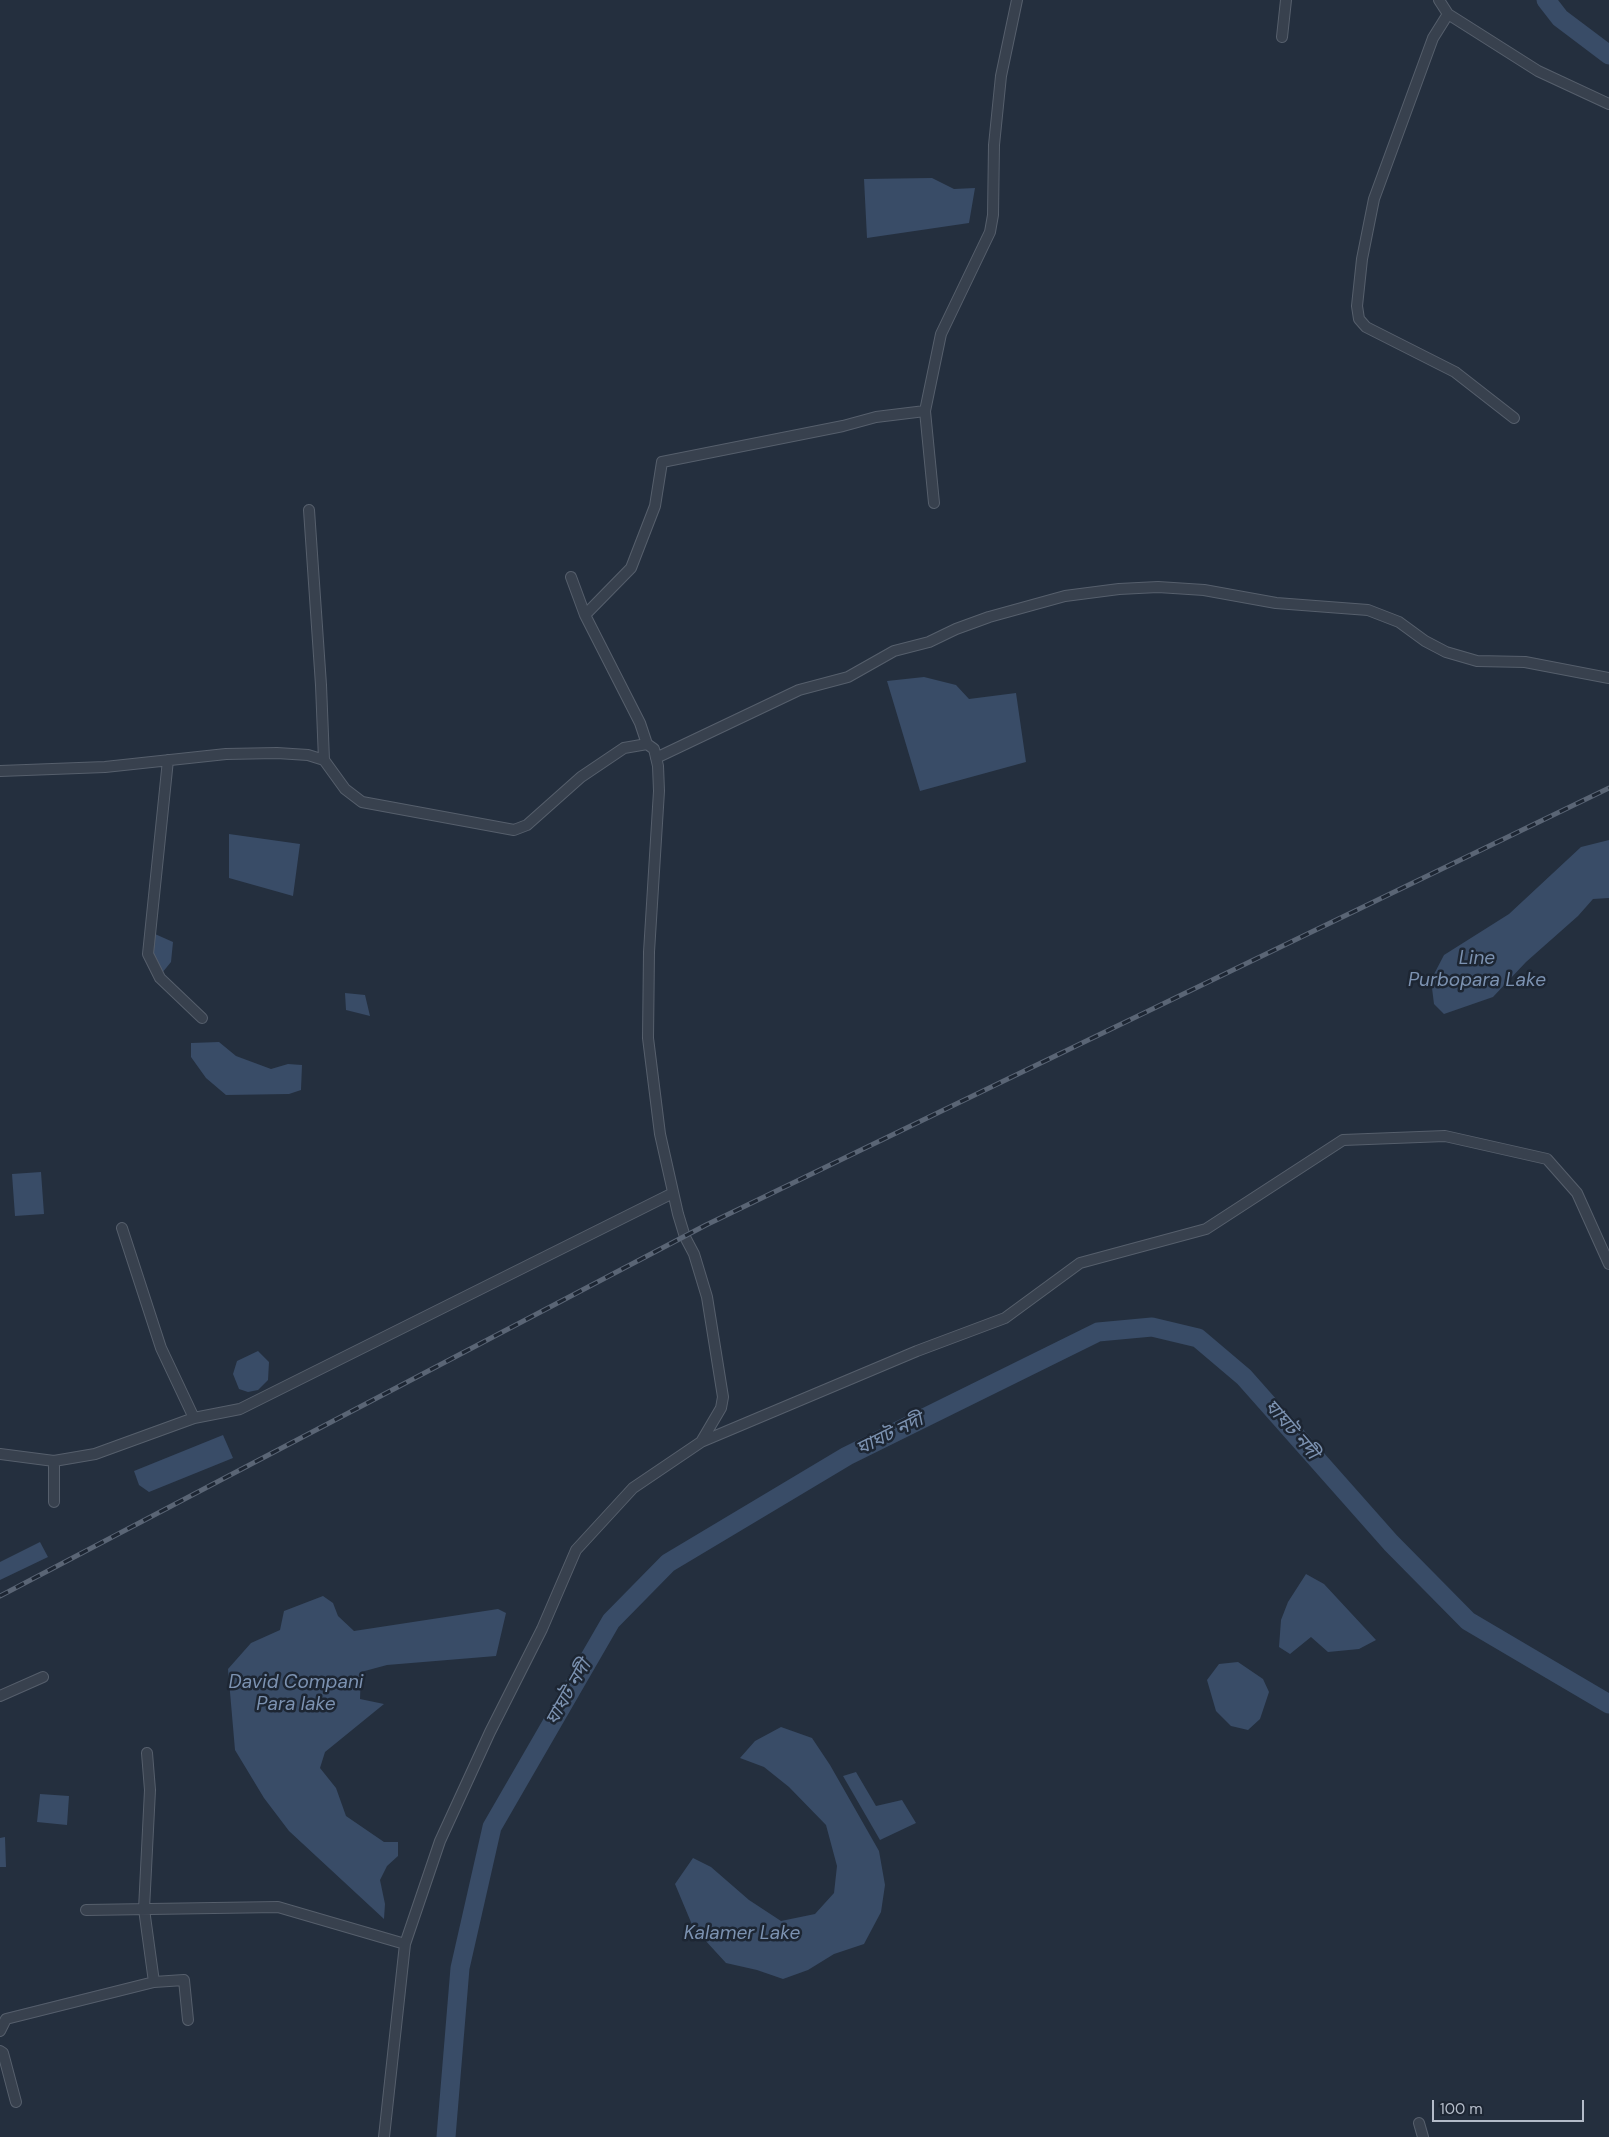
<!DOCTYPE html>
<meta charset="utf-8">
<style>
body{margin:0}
#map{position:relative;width:1609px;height:2137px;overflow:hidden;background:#242f3e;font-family:"DM Sans",sans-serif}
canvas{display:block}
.scale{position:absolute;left:1432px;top:2100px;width:152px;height:22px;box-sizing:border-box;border:2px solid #b4bcc9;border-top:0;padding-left:6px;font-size:15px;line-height:18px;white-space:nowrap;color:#b4bcc9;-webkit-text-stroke:4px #1d2633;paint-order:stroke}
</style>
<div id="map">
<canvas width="1609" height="2137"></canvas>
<div class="scale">100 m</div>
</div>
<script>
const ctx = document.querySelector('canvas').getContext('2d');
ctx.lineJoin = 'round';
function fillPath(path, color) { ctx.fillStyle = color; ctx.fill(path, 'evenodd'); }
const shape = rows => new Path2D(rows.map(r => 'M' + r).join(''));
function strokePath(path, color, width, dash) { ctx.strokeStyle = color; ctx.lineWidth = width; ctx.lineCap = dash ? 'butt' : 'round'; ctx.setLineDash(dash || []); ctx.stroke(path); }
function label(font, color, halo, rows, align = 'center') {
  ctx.font = font + ' "DM Sans","Noto Sans Bengali",sans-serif'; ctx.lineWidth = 5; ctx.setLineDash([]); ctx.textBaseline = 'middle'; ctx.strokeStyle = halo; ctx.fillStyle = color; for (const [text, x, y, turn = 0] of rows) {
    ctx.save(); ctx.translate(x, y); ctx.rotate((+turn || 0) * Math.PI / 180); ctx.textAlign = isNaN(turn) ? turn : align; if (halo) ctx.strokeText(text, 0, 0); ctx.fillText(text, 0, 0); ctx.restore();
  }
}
const water = shape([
 [932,178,954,189,975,188,969,223,867,238,864,179],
 [924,677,956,685,969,699,1016,693,1026,762,920,791,887,681],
 [229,834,300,844,293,896,229,878],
 [1609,840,1609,898,1593,899,1578,916,1526,962,1493,997,1444,1014,1434,1004,1431,980,1444,955,1509,914,1581,847],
 [155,934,173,942,171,962,162,973,151,972,146,947],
 [345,993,365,995,370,1016,346,1010],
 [219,1042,236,1056,271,1069,288,1064,302,1065,301,1090,289,1094,226,1095,206,1078,191,1057,191,1043],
 [41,1172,44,1214,15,1216,12,1174],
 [258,1351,269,1362,268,1380,258,1390,248,1392,239,1389,233,1374,237,1361],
 [223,1435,233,1458,149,1492,139,1485,134,1471],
 [40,1542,48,1557,0,1580,0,1562],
 [1306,1574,1324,1584,1376,1640,1359,1649,1328,1652,1311,1637,1290,1654,1279,1647,1281,1620,1288,1602],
 [323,1596,333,1603,338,1616,354,1631,498,1609,506,1613,496,1656,387,1665,361,1672,360,1699,384,1704,325,1752,320,1768,336,1788,346,1816,384,1842,398,1842,398,1856,387,1866,380,1880,385,1904,384,1919,289,1831,264,1798,235,1750,228,1669,251,1643,280,1630,284,1611],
 [1238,1662,1263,1679,1269,1692,1260,1719,1248,1730,1231,1726,1216,1711,1207,1680,1219,1664],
 [781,1727,812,1738,830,1765,879,1851,885,1885,881,1912,864,1944,834,1954,808,1970,783,1979,757,1970,726,1963,693,1927,675,1884,693,1858,711,1867,749,1900,781,1921,815,1914,834,1893,837,1866,826,1825,789,1787,764,1767,740,1758,755,1741],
 [856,1772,876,1806,902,1800,916,1823,880,1840,843,1776],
 [40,1794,69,1796,67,1825,37,1822],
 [5,1837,6,1867,0,1867,0,1838]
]);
const river = shape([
 [1546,0,1560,18,1609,55],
 [446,2137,460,1968,492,1827,611,1621,668,1563,847,1456,1098,1332,1152,1327,1198,1338,1244,1377,1391,1543,1468,1621,1609,1704]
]);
const minor = shape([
 [1439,0,1448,14,1538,71,1609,104],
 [1448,14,1433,38,1374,199,1362,259,1357,306,1359,319,1366,327,1455,372,1514,418],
 [1282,37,1286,0],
 [934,503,925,411,941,334,990,232,993,215,994,145,1001,76,1017,0],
 [309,510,321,685,324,760],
 [571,577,585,615],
 [647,744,640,723,585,615,631,568,655,506,662,462,843,426,876,417,925,411],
 [656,758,799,690,848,677,894,651,929,642,956,629,989,617,1065,596,1119,589,1158,587,1204,590,1276,603,1368,610,1399,622,1425,641,1446,652,1477,661,1525,662,1609,678],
 [168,760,148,954,160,978,202,1018],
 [0,771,105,767,226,754,277,753,308,755,324,760,345,789,362,802,514,830,527,825,581,777,624,748,647,744,654,749,658,766,659,791,649,952,648,1038,660,1134,678,1214,685,1237,694,1254,707,1297,723,1397,721,1408,701,1442],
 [122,1228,161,1348,194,1418],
 [0,1454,54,1461,95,1454,194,1418,240,1409,673,1193],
 [54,1461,54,1502],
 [0,1696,43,1677],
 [147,1753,150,1790,144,1909,154,1982],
 [86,1910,278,1907,405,1944],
 [0,2031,6,2019,154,1982,184,1980,188,2020],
 [0,2051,3,2053,16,2102],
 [1419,2123,1423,2137],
 [384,2137,405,1944,440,1841,490,1732,542,1629,576,1550,633,1488,701,1442,917,1351,1005,1318,1080,1263,1206,1229,1343,1140,1445,1136,1547,1159,1577,1193,1609,1264]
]);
const rail = shape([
 [0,1596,706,1225,1609,788]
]);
const waterNames = [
 ["Line",1477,959],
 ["Purbopara Lake",1477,981],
 ["ঘাঘট নদী",1291,1430,49],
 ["ঘাঘট নদী",890,1435,-26],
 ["David Compani",296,1683],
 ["Para lake",296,1705],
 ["ঘাঘট নদী",569,1693,-60],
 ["Kalamer Lake",742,1934]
];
fillPath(water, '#394c67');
strokePath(river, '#394c67', 19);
strokePath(minor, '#565f6c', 12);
strokePath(minor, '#38414e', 10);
strokePath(rail, '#5a6575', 5);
strokePath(rail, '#1d2633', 3, [9]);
label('italic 19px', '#7c92b1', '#1d2633', waterNames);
</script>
